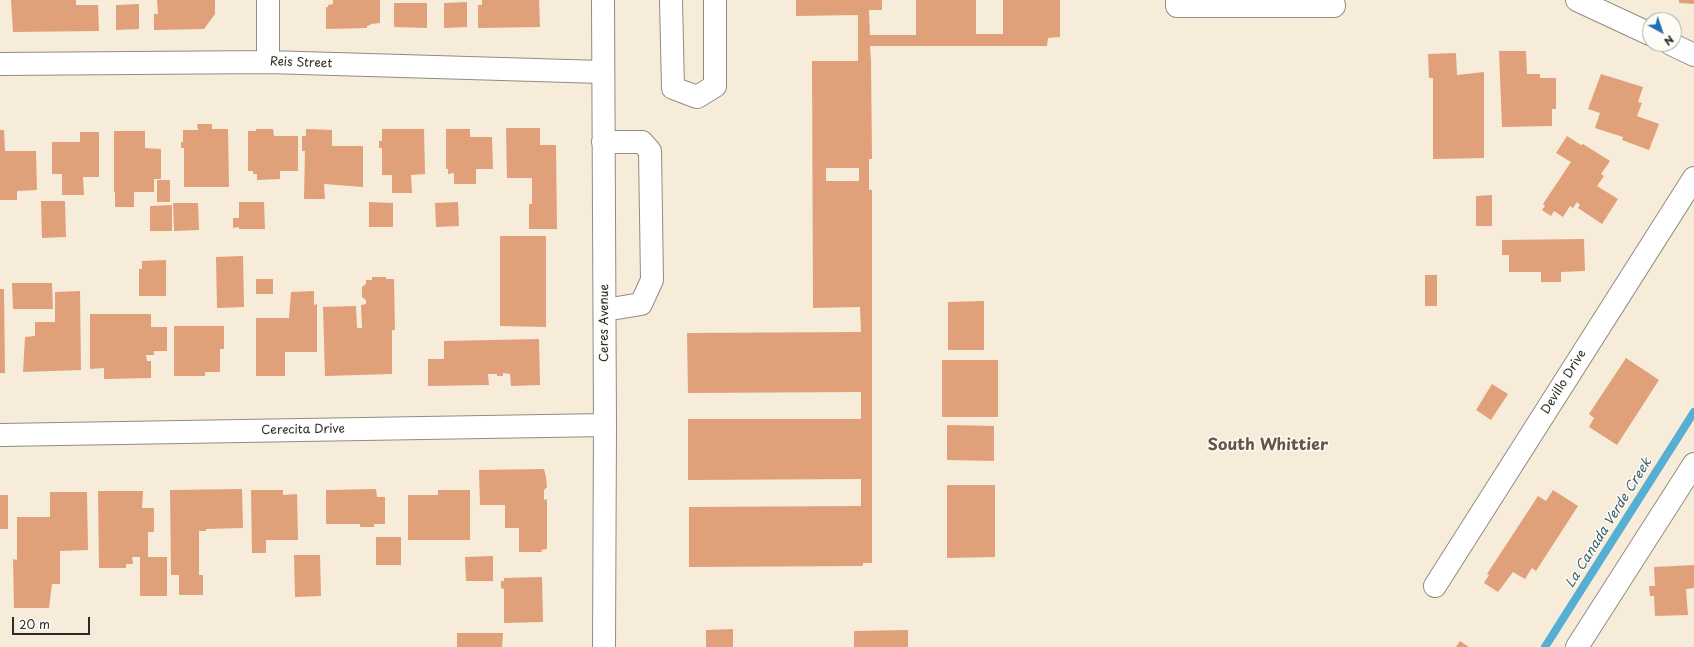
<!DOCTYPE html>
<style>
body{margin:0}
#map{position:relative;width:1694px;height:647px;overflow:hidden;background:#f7ecda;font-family:"Playpen Sans",sans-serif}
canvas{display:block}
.north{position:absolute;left:1642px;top:12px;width:40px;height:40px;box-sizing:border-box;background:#fdfcf7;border:1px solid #a9a8a5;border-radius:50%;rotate:140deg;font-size:11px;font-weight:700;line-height:16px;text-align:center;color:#2b2b2b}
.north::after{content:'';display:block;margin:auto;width:14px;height:18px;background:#1f6fb2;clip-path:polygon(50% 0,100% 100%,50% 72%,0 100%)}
.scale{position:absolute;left:12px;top:617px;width:78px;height:18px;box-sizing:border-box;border:2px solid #2b2b2b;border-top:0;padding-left:5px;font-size:12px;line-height:14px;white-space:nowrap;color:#2b2b2b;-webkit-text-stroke:3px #fdfcf7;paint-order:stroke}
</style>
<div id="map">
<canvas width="1694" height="647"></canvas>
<div class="north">N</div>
<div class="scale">20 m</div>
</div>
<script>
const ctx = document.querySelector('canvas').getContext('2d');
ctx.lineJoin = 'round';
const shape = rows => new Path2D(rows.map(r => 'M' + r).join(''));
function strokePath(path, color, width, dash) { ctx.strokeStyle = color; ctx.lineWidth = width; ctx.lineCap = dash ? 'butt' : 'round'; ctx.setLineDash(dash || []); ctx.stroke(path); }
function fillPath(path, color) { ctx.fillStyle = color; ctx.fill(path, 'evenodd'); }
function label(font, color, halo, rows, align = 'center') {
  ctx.font = font + ' "Playpen Sans",sans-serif'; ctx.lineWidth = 3; ctx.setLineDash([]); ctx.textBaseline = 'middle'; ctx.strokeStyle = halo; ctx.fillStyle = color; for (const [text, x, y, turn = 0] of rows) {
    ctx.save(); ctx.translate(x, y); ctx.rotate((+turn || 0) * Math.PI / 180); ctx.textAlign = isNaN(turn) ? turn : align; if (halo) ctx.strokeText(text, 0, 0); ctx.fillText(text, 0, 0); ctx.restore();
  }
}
const stream = shape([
 [1545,647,1694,412]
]);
const building = shape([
 [11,0,76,0,76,5,98,5,99,31,13,32],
 [157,0,215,0,215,14,204,29,154,30,154,14,158,14],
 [333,0,380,0,380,23,371,24,370,25,367,26,367,28,326,29,326,7,328,7,328,5,333,4],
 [482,0,539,0,540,27,478,28,478,5,482,5],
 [796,0,882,0,882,10,869,10,870,35,916,35,916,0,976,0,976,34,1003,34,1003,0,1060,0,1060,37,1048,38,1047,46,870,46,871,61,872,159,869,159,869,190,872,190,872,563,863,563,863,566,689,567,689,507,861,506,861,479,688,480,688,419,861,419,861,392,688,393,687,333,861,332,860,307,813,308,812,61,858,61,858,15,796,16],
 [826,168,859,168,859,181,826,181],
 [1679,0,1694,0,1694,4,1679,3],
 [467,2,467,27,444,28,444,3],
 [394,3,427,3,427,28,394,27],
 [139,4,139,29,116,30,116,5],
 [1499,51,1526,51,1527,74,1540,74,1540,78,1556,78,1556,109,1552,109,1552,126,1502,127],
 [1456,53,1457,75,1484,72,1484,158,1433,159,1433,78,1429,78,1428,54],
 [1601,74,1643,87,1638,102,1642,103,1637,116,1659,124,1649,150,1622,140,1623,137,1595,128,1600,113,1588,109],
 [197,124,212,124,212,129,228,129,229,187,184,187,184,148,181,148,181,142,183,142,183,130,198,130],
 [506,128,540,128,540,145,556,145,557,229,529,229,529,204,532,204,532,178,507,178],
 [256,129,273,129,274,136,298,136,298,171,280,171,280,179,257,180,257,174,253,174,253,171,248,171,248,131,256,131],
 [306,129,332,130,332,146,363,146,363,187,324,184,325,199,304,199,305,151,302,151,302,136,306,136],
 [382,129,424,129,425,174,411,175,412,193,392,193,392,175,382,175,382,148,379,148,379,141,382,141],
 [446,129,470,129,470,137,492,137,493,169,476,169,476,184,454,184,454,173,448,174,448,169,446,169],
 [0,130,4,130,5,151,36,151,37,190,17,191,17,200,0,200],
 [114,131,145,131,145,148,161,149,161,179,154,179,154,192,134,192,134,207,115,207,115,192,114,192],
 [80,132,99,132,99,177,83,177,84,195,62,195,62,174,52,174,52,142,80,142],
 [1567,136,1581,145,1583,144,1610,161,1601,174,1604,176,1597,186,1618,199,1602,224,1578,208,1580,205,1577,202,1573,208,1570,206,1563,217,1554,211,1551,216,1542,210,1545,206,1543,204,1571,162,1556,153],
 [157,180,170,180,170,202,157,202],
 [1492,195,1492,226,1476,226,1476,196],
 [41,201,65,201,66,237,42,238],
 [239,202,264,202,265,229,239,229,239,227,233,228,233,218,239,218],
 [369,202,393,203,393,227,369,227],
 [458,202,459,226,436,227,435,203],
 [173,203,198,203,199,230,174,231],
 [172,205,172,231,150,231,150,206],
 [500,236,546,236,546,327,500,326],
 [1584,239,1585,271,1561,272,1561,282,1541,282,1541,272,1509,272,1509,255,1502,255,1502,240],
 [243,256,244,307,217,308,216,257],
 [166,260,166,296,139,296,139,269,142,269,142,261],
 [1425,275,1437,275,1437,306,1425,306],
 [372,277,386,277,386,279,394,279,395,330,392,330,392,374,325,376,323,307,356,306,357,328,362,328,361,305,366,304,366,300,362,297,362,287,366,284,366,280,372,280],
 [256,279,273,279,273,294,256,294],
 [12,283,52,283,53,309,13,309],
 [0,289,4,289,5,373,0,373],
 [80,291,81,370,23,372,25,337,35,336,35,322,55,322,55,292],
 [314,291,314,305,317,304,317,352,285,352,285,376,256,376,256,318,289,318,291,292],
 [984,301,984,350,948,350,948,302],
 [90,314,151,314,151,327,167,327,167,351,154,351,154,355,146,355,147,361,151,361,151,378,104,379,104,368,90,369],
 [174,326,224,326,224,349,220,349,220,372,205,372,205,376,174,376],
 [539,339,540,385,511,386,510,374,503,373,503,376,497,376,497,374,488,374,489,385,428,386,428,359,444,359,444,341],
 [1626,358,1659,380,1617,445,1589,427,1594,418,1589,414],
 [942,360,998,360,998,417,942,417],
 [1492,384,1508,394,1491,420,1476,410],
 [947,425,994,426,994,461,947,460],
 [544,469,546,477,547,487,544,490,544,500,547,499,547,549,541,550,542,552,519,552,519,528,505,528,505,505,480,505,479,470],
 [947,485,995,485,995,557,947,558],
 [242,489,243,528,206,529,206,531,199,531,199,575,203,575,203,595,179,595,179,575,171,575,170,490],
 [376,489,377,497,385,497,385,524,374,524,374,527,360,527,360,524,326,524,326,490],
 [251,490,283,490,283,495,297,494,298,540,266,540,266,553,252,553],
 [438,490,470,490,470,540,408,540,408,495,438,495],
 [1553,490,1578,506,1536,571,1532,568,1525,579,1513,572,1498,592,1484,583,1489,575,1487,574,1538,496,1546,501],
 [98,491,143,491,142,508,154,508,154,532,148,532,148,557,167,557,167,596,140,596,140,557,132,557,133,564,126,564,126,568,99,568],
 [50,492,87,492,88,550,60,551,60,584,52,584,49,608,14,608,13,559,17,560,17,517,50,517],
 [0,495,8,495,8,529,0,529],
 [376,537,401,537,401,565,376,565],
 [294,555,320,555,321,596,295,597],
 [493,556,493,581,466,581,465,557],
 [1694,565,1694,588,1686,589,1688,615,1655,616,1654,596,1650,596,1649,586,1655,586,1654,567],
 [542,577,543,622,504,623,504,589,501,588,501,581,504,581,504,578],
 [733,629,733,647,706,647,706,630],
 [908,630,908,647,854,647,854,631],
 [457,633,503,633,502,647,457,647],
 [1460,641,1469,647,1456,647]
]);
const minor = shape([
 [603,0,605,425,604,647],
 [671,0,673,88,697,97,715,86,715,0],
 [1177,0,1177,6,1334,6,1333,0],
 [1577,0,1650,34],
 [1671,44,1694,55],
 [268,62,268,0],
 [0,64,268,62,602,72],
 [603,142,642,142,650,151,652,280,641,304,605,310],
 [0,435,605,425],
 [1435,586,1694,178],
 [1577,647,1694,464]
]);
const streetNames = [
 ["Reis Street",301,63,2],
 ["Ceres Avenue",605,323,-90],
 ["Devillo Drive",1564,382,-58],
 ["Cerecita Drive",303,430,-1]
];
const waterNames = [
 ["La Canada Verde Creek",1609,523,-58]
];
const districtNames = [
 ["South Whittier",1268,446]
];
strokePath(stream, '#56aed3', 8);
fillPath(building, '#e0a07a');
strokePath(minor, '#918c82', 24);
strokePath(minor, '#fff', 22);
label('12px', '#2b2b2b', '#fdfcf7', streetNames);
label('italic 13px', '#3c5f6e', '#fdfcf7', waterNames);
label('bold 16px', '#6a5447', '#fdfcf7', districtNames);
</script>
